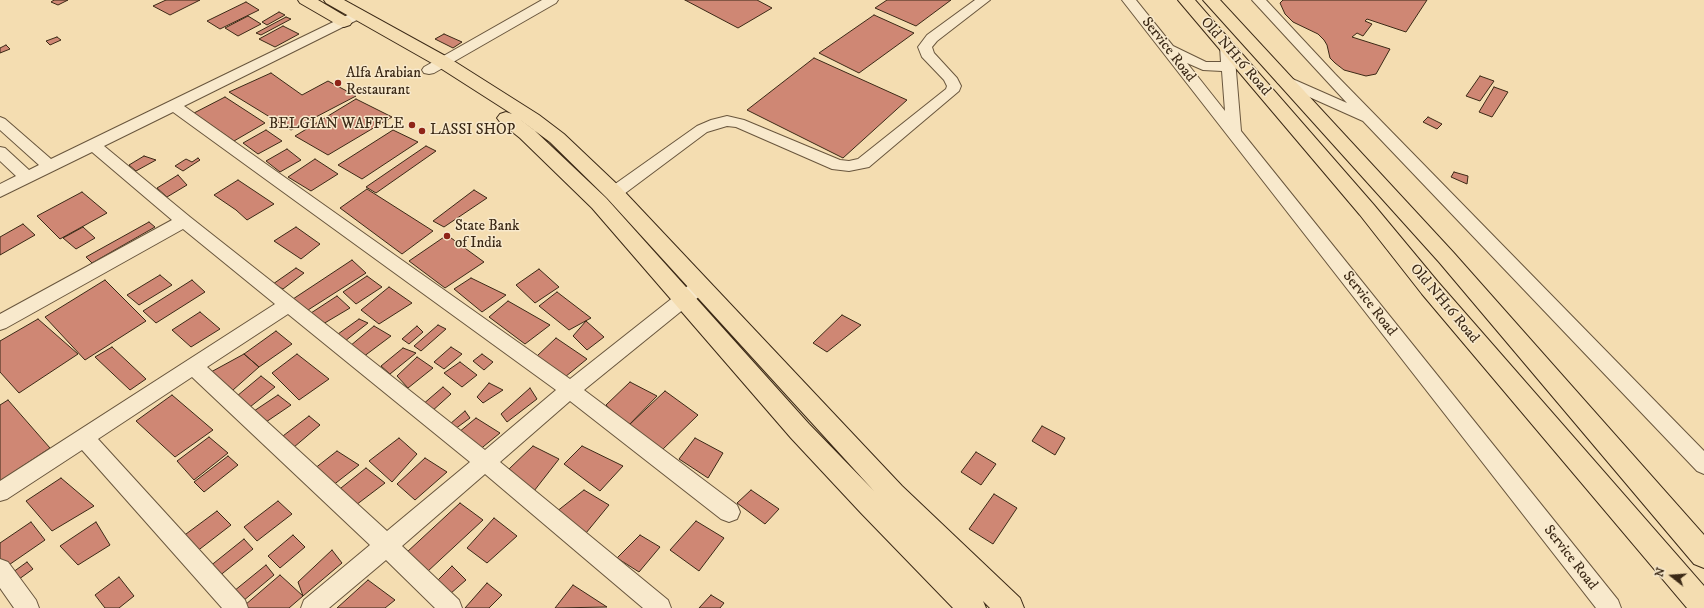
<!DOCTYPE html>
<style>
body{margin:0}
#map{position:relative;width:1704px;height:608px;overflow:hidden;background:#f4ddb1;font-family:"IM FELL DW Pica",serif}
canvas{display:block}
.north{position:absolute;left:1652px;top:556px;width:40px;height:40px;-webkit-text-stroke:3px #f8e9cc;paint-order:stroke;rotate:287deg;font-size:11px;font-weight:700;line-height:16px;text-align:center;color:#3b2916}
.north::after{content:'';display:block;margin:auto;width:14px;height:18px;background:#3b2916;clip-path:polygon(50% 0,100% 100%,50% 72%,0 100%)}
</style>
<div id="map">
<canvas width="1704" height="608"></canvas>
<div class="north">N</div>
</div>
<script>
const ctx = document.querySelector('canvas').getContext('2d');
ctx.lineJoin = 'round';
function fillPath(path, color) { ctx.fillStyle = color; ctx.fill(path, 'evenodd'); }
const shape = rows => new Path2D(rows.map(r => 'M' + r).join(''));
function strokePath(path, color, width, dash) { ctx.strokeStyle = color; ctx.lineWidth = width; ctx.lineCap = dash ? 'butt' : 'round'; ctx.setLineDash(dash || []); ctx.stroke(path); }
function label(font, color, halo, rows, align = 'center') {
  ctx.font = font + ' "IM FELL DW Pica",serif'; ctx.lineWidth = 3; ctx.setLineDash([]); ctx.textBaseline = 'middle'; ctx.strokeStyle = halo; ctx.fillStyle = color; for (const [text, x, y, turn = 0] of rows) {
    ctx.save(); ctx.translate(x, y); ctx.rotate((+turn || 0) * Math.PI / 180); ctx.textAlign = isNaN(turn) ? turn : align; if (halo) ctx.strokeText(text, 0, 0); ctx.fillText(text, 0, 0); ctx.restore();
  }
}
const building = shape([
 [54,0,68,0,58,5,51,2,54,0],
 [166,0,200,0,170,15,153,6,166,0],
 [685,0,757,0,772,8,738,28,685,0],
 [887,0,951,0,916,26,875,8,887,0],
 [1283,0,1427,0,1406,32,1367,19,1365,21,1372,24,1363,36,1357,33,1352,37,1390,49,1376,74,1366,76,1344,70,1335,63,1330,58,1327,45,1324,40,1318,34,1293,22,1285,14,1280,3,1283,0],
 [246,2,259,10,220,29,207,21,246,2],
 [279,12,285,15,267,25,262,22,279,12],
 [874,15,914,33,859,73,819,53,874,15],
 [248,16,261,24,238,36,225,28,248,16],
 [286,17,291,19,261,35,256,33,286,17],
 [283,26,299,34,275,47,259,39,283,26],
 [444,34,462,42,453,48,435,39,444,34],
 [57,37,61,40,50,45,46,41,57,37],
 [6,45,10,49,0,53,0,48,6,45],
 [814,58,907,100,843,158,747,110,814,58],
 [271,73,302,95,328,81,356,96,291,130,229,92,271,73],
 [1480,76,1494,81,1480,101,1466,96,1480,76],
 [1494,87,1508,92,1492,117,1479,112,1494,87],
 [225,97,265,123,234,141,194,113,225,97],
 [356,99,392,117,328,155,295,136,356,99],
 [1428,117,1442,124,1437,129,1423,122,1428,117],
 [266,130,282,141,258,154,243,143,266,130],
 [393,130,418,142,362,179,338,165,393,130],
 [426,146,436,151,376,193,366,187,426,146],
 [287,149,301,160,280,172,266,161,287,149],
 [144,156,156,160,136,171,129,165,144,156],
 [198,158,200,160,183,171,175,166,186,159,192,162,198,158],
 [315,159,338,174,311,191,288,177,315,159],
 [1454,172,1468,176,1467,184,1451,177,1454,172],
 [178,175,187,185,167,197,157,188,178,175],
 [238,180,274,204,247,220,236,210,214,195,238,180],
 [367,189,433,231,402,254,340,208,367,189],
 [474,190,487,198,444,227,433,221,474,190],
 [82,192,107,213,60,239,37,216,82,192],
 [149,222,155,227,92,263,86,257,149,222],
 [23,224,35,235,0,255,0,237,23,224],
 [83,227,95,238,76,249,63,238,83,227],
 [296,227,320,244,301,259,274,241,296,227],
 [447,235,484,262,445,288,409,261,447,235],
 [352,260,366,273,308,310,293,299,352,260],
 [296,268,304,273,283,289,273,284,296,268],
 [539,269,559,287,535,303,516,285,539,269],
 [160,275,172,285,139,305,127,295,160,275],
 [367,276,382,287,356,304,343,292,367,276],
 [471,278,506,295,482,312,454,289,471,278],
 [105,280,146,321,85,360,45,317,105,280],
 [192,280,205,292,156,323,143,311,192,280],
 [389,287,412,303,379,324,361,310,389,287],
 [557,292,591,318,569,330,539,306,557,292],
 [337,296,350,308,323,324,311,313,337,296],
 [508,301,550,325,525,344,489,317,508,301],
 [200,312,220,329,191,347,172,330,200,312],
 [842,315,861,325,827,352,813,343,842,315],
 [38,319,78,354,19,393,0,372,0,341,38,319],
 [359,319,368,323,345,341,338,334,359,319],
 [586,321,604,337,587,350,573,336,586,321],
 [438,325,446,329,421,351,414,346,438,325],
 [374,326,391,336,363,357,350,346,374,326],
 [417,326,423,332,409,344,402,339,417,326],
 [276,331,292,344,259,367,244,354,276,331],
 [556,338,587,359,565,377,537,356,556,338],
 [112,347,146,379,130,390,95,357,112,347],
 [451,347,462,354,444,369,434,362,451,347],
 [403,348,416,353,390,374,381,366,403,348],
 [244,354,259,367,233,390,211,372,244,354],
 [297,354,329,379,299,400,272,373,297,354],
 [482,354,493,362,484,370,473,361,482,354],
 [417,357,433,368,408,388,397,376,417,357],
 [460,362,477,375,462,387,444,373,460,362],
 [261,376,275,387,250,407,231,401,261,376],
 [630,382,657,396,628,426,606,405,630,382],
 [489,383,503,390,483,403,477,397,489,383],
 [443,387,451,394,431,412,422,405,443,387],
 [530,388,537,399,507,422,501,414,530,388],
 [665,391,698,415,661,451,628,426,665,391],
 [172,395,213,430,175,457,136,421,172,395],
 [278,395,291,405,266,422,254,411,278,395],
 [8,400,50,448,0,481,0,405,8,400],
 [465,411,470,418,455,429,450,424,465,411],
 [309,416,320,425,287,453,279,439,309,416],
 [476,418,500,433,478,451,459,432,476,418],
 [1042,426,1065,438,1055,455,1032,441,1042,426],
 [209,437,228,453,194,480,177,461,209,437],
 [399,438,417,454,392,482,369,461,399,438],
 [695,438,723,453,708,478,679,459,695,438],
 [533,446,559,459,534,491,509,469,533,446],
 [582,446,623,466,600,491,564,464,582,446],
 [337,451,359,465,332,486,314,469,337,451],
 [976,452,996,464,981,485,961,472,976,452],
 [228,456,238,465,204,492,194,482,228,456],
 [425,458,447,472,415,500,397,484,425,458],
 [366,468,385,483,356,505,336,492,366,468],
 [61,478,94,506,52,531,26,501,61,478],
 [584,490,609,505,586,533,556,512,584,490],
 [751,490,779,509,765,524,737,503,751,490],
 [994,494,1017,508,993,544,969,529,994,494],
 [278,501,292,514,257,541,244,527,278,501],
 [460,503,483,520,427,572,406,553,460,503],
 [217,511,231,525,196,552,182,537,217,511],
 [494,518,517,536,487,563,467,548,494,518],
 [696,521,724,538,699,571,670,550,696,521],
 [31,522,45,540,3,569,0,564,0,543,31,522],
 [96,522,110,545,78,565,60,546,96,522],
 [293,535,305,547,280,568,268,556,293,535],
 [640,535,660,547,639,572,617,558,640,535],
 [244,539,253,549,218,577,209,567,244,539],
 [332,550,342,563,303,596,298,582,332,550],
 [27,562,33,569,15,582,9,575,27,562],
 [266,565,274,575,243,601,234,591,266,565],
 [452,566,466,580,450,594,437,581,452,566],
 [280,575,303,596,289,608,248,608,245,605,280,575],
 [119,577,134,596,119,608,105,608,95,595,119,577],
 [368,580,395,600,385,608,337,608,368,580],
 [487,583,502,595,489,608,465,608,487,583],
 [573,585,607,607,555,608,573,585],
 [711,595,724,603,720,608,699,608,711,595]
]);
const minor = shape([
 [542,0,558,0,556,3,434,73,429,74,424,73,422,70,424,67,542,0],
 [975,0,990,0,937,41,932,47,934,53,957,78,961,86,959,91,869,167,849,171,832,169,736,127,727,126,707,132,620,197,614,199,608,197,606,193,608,189,697,126,711,120,727,116,744,120,840,160,849,161,858,159,946,89,947,86,944,80,922,57,918,47,927,35,975,0],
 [1122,0,1136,0,1173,46,1206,62,1221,62,1220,47,1222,44,1227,43,1232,44,1234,47,1241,131,1618,600,1621,608,1596,608,1122,0],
 [1187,63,1203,70,1222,71,1225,111,1187,63],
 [1252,0,1266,0,1335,74,1704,451,1704,474,1697,471,1363,121,1278,83,1276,80,1278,77,1283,76,1288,77,1347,103,1252,0],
 [358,10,363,11,365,14,363,17,184,106,570,379,694,281,700,279,706,281,709,286,706,291,584,390,737,505,740,512,737,519,729,522,721,519,570,401,500,462,668,600,671,608,643,608,485,474,402,546,459,600,462,608,435,608,386,560,329,608,301,608,304,600,370,545,192,377,98,439,245,600,248,608,222,608,82,450,7,499,0,501,0,481,275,304,183,229,6,328,0,330,0,314,172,220,92,152,0,197,0,184,16,176,0,161,0,147,5,148,29,170,39,165,0,130,0,117,5,119,51,159,358,10],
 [173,112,556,390,485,450,190,217,104,146,173,112],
 [288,314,470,462,387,531,207,367,288,314],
 [0,559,8,562,36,600,39,608,14,608,0,588,0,559]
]);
const major = shape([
 [298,0,318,0,350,19,352,22,350,25,344,27,338,25,300,3,298,0],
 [324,0,344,0,449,58,539,115,564,134,621,188,902,486,1020,598,1024,608,990,608,983,601,986,608,953,608,861,513,791,438,592,208,520,138,500,122,497,118,500,114,506,112,512,114,437,66,326,3,324,0],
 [515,116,550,142,607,198,874,491,809,424,606,198,534,130,515,116],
 [1178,0,1195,0,1374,205,1438,282,1704,586,1704,608,1687,608,1422,294,1360,215,1178,0],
 [1203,0,1220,0,1453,252,1704,535,1704,568,1694,564,1439,262,1203,0]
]);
const markers = [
 [338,83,4,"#8f2418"],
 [412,125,4,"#8f2418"],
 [422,131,4,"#8f2418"],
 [447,236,4,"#8f2418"]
];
const streetNames = [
 ["Service Road",1168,50,52],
 ["Old NH16 Road",1235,57,49],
 ["Service Road",1369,304,52],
 ["Old NH16 Road",1444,304,50],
 ["Service Road",1570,558,52]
];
const poiNames = [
 ["Alfa Arabian",346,74],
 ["Restaurant",346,91],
 ["BELGIAN WAFFLE",404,125,"right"],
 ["LASSI SHOP",430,131],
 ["State Bank",455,227],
 ["of India",455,244]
];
fillPath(building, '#cf8774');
strokePath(building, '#3b2916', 1);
strokePath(minor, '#69563d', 2);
strokePath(major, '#3b2916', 2);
fillPath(minor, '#f8e9cc');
fillPath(major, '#f4ddb1');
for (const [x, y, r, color] of markers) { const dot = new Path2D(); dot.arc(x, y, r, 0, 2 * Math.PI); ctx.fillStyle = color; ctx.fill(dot); strokePath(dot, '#f8e9cc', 1.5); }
label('15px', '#3b2916', '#f8e9cc', streetNames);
label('15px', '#3b2916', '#f8e9cc', poiNames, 'left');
</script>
